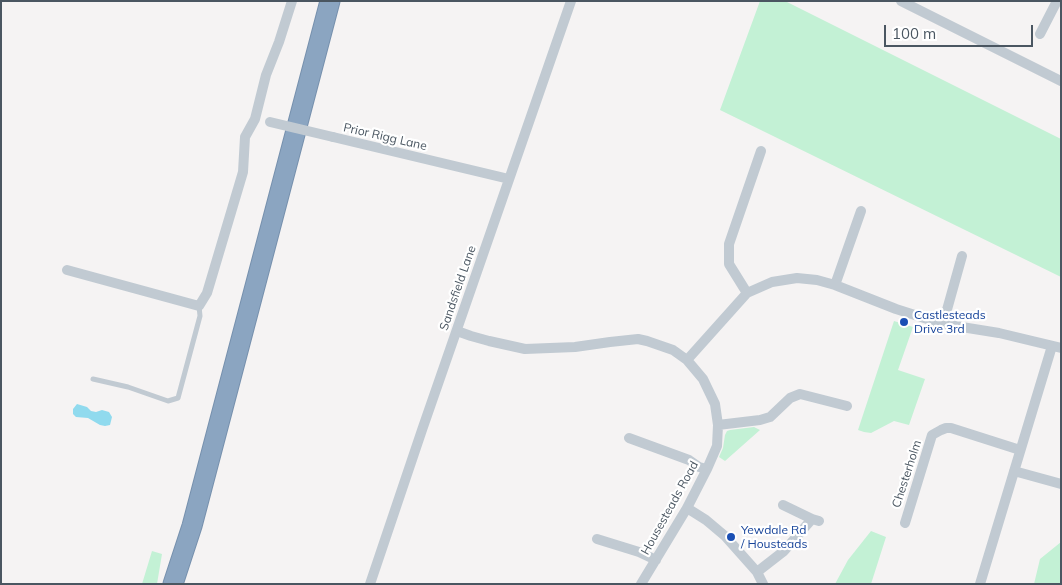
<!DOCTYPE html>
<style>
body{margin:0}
#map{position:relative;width:1062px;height:585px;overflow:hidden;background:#f5f3f3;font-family:Mulish,sans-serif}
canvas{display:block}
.frame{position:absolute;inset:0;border:2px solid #4a5661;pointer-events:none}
.scale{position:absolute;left:884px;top:25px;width:149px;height:22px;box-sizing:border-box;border:2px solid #4a5661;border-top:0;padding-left:6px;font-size:15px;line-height:18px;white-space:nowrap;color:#4a5661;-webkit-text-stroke:4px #fff;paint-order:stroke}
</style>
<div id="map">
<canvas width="1062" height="585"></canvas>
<div class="frame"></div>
<div class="scale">100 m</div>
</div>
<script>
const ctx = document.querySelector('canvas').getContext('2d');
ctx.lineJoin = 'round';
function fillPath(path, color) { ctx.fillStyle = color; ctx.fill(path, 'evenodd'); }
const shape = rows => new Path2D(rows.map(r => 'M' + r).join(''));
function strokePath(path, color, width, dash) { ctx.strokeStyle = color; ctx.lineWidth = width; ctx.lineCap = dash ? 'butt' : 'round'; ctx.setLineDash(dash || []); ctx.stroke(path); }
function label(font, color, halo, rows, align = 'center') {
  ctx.font = font + ' Mulish,sans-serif'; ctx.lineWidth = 4.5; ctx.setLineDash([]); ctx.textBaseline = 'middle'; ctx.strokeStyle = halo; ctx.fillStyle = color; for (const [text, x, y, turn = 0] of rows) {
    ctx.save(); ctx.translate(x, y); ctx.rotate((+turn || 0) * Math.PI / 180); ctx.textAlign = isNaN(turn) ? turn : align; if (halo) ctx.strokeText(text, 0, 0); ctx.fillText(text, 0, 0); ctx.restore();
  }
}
const green = shape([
 [760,1,785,1,1061,139,1061,277,720,110],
 [894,321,913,327,898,370,925,379,909,425,894,421,871,433,864,432,858,430],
 [754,427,760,430,725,461,719,457,723,448,725,435,727,431,730,430],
 [871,531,886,537,871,584,835,584,848,560],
 [1061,542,1061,584,1034,584,1040,559],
 [152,551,162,554,157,584,142,584]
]);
const water = shape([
 [77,404,87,407,91,411,96,412,102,410,109,412,112,417,110,425,105,426,100,425,88,418,76,417,73,414,73,409]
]);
const lane = shape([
 [93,379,128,387,168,401,178,398,200,316,199,306]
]);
const street = shape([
 [901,1,1061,81],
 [1040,34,1057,1],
 [333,137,509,179],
 [67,270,199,306,207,293,243,172,245,137,255,119,266,75,279,42,292,1],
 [835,285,861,211],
 [747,293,729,264,729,244,761,151],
 [943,324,962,256],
 [457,331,471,336,489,341,525,349,575,347,610,342,638,339,647,341,673,350,687,360,703,379,715,404,718,425,717,446,707,469,687,508,641,584],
 [687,360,747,293,772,282,797,278,817,280,835,285,896,309,943,324,999,333,1061,348],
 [718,425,760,420,770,417,790,398,800,394,847,406],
 [629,438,689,460,699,467,707,469],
 [1014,471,1061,484],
 [783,505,812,519,819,521],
 [687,508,706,520,725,536,757,572,763,584],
 [905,523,932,435,941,430,946,428,951,428,1020,450],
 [597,539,639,552,656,560],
 [757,572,784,551,812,519],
 [370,584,422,430,571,1],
 [980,584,1052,346]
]);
const highway = shape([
 [173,584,192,526,330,1]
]);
const streetBridge = shape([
 [270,122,333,137]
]);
const markers = [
 [904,322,5,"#1a4fb4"],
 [731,537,5,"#1a4fb4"]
];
const streetNames = [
 ["Prior Rigg Lane",385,137,13],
 ["Sandsfield Lane",458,288,-71],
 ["Chesterholm",907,474,-72],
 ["Housesteads Road",670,508,-61]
];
const transitNames = [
 ["Castlesteads",914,315],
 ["Drive 3rd",914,329],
 ["Yewdale Rd",741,530],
 ["/ Housteads",741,544]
];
fillPath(green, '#c3f1d5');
fillPath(water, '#90daee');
strokePath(highway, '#7690ad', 21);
strokePath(lane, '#c1cad2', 5);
strokePath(street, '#c1cad2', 10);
strokePath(highway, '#8ba5c1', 19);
strokePath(streetBridge, '#c1cad2', 10);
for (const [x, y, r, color] of markers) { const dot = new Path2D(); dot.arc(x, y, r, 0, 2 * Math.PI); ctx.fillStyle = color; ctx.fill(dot); strokePath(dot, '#fff', 2); }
label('12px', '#4a5661', '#fff', streetNames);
label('12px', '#164399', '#fff', transitNames, 'left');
</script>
